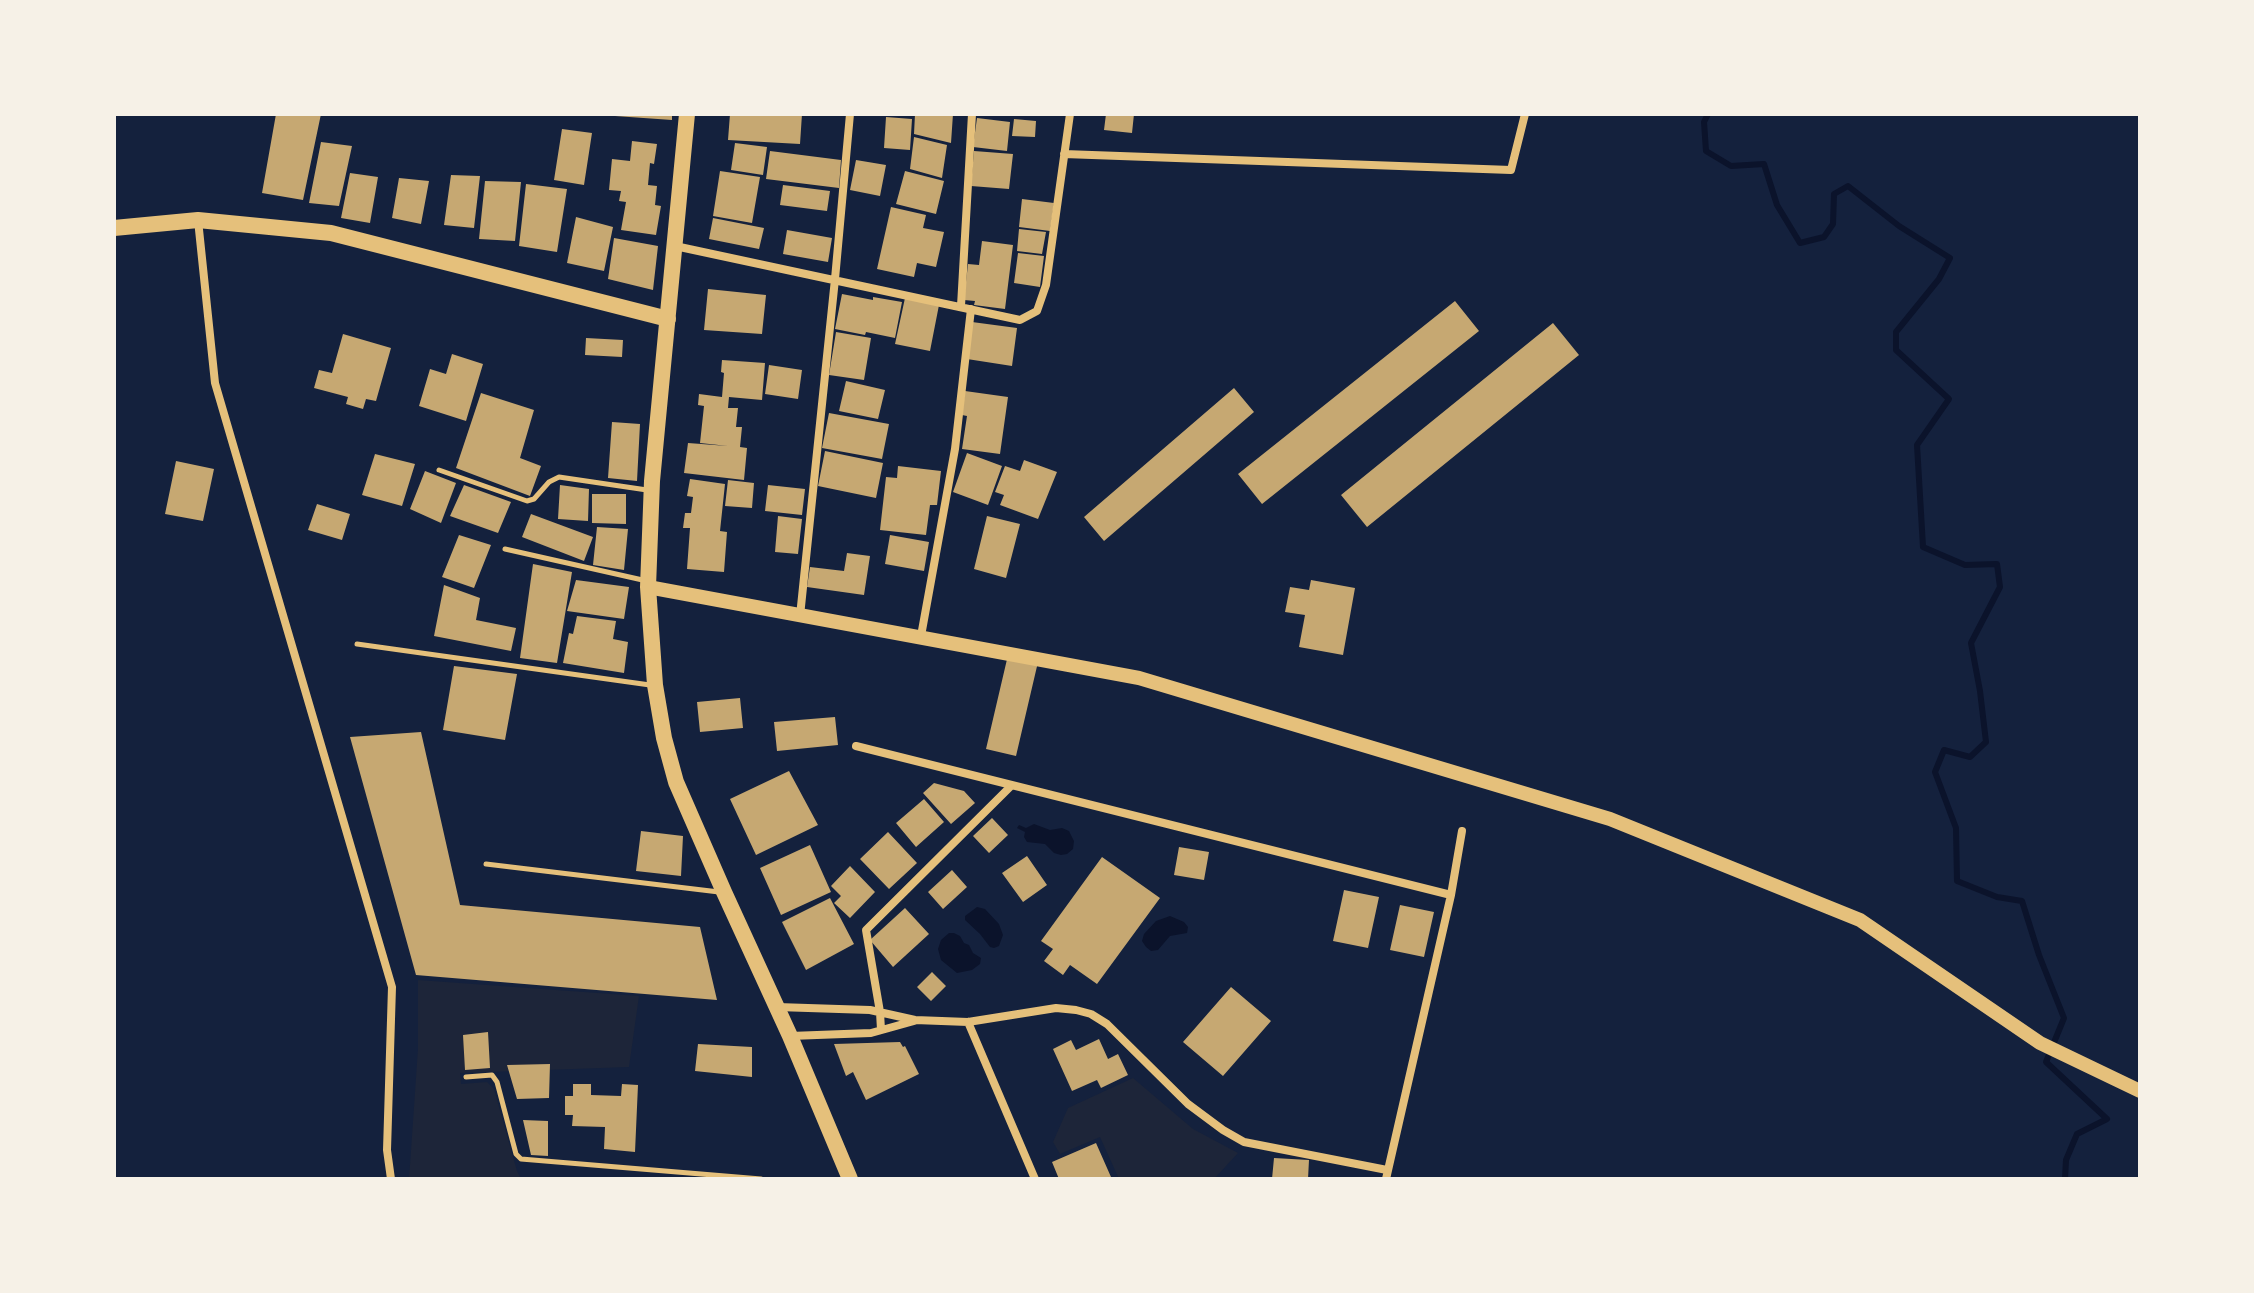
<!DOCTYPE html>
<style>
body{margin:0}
#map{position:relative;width:2254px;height:1293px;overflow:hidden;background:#14213d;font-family:"Alegreya Sans",sans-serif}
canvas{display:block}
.frame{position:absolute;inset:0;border:116px solid #f6f1e7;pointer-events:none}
</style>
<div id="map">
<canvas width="2254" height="1293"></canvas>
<div class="frame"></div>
</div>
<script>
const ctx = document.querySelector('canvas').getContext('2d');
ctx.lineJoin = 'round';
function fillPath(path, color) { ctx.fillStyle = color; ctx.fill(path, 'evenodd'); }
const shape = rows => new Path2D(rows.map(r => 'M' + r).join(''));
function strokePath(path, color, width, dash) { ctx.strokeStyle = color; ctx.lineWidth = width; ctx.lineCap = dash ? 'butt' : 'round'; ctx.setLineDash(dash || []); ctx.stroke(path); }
const green = shape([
 [418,980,639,996,629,1067,460,1073,461,1084,487,1082,494,1089,517,1171,521,1179,409,1179,418,1049],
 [1133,1078,1193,1129,1238,1153,1214,1179,1119,1179,1100,1137,1060,1154,1053,1142,1068,1108]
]);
const water = shape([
 [1034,824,1050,830,1062,828,1069,831,1074,841,1073,849,1067,854,1061,855,1054,853,1045,844,1027,842,1024,837,1025,832,1017,828,1019,825,1026,828],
 [977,907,985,909,999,924,1003,935,999,946,994,948,990,947,980,934,965,920,965,916],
 [1170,916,1184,922,1188,927,1187,933,1170,936,1158,950,1151,951,1146,947,1142,941,1144,934,1156,921],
 [949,933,954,933,960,936,964,943,969,945,973,953,981,958,980,964,972,970,957,973,941,960,938,949,941,940]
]);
const stream = shape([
 [1708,114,1704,122,1706,151,1731,166,1764,164,1777,205,1800,243,1824,237,1833,224,1834,194,1848,186,1899,226,1950,258,1939,279,1896,332,1896,350,1949,399,1917,445,1923,547,1965,565,1997,564,2000,587,1971,643,1980,691,1986,742,1970,757,1944,750,1935,772,1956,828,1957,881,1997,897,2022,901,2039,955,2064,1018,2046,1062,2107,1119,2077,1134,2066,1160,2065,1179]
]);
const building = shape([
 [276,114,321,114,303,200,262,193],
 [615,114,672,114,672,120,615,116],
 [730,114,802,114,800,144,728,140],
 [915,114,953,114,951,143,914,134],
 [1106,114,1134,114,1132,133,1104,130],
 [886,117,912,119,910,150,884,148],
 [977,118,1010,122,1007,151,973,147],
 [1014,119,1036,121,1035,137,1012,136],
 [562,129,592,133,584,185,554,180],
 [914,137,947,145,942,178,910,169],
 [632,141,657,144,654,164,650,163,648,185,657,186,655,205,661,206,656,235,621,230,626,202,619,201,621,191,609,190,612,159,630,161],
 [321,142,352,146,339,206,309,203],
 [735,143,767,147,763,175,731,170],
 [770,151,841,160,839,188,766,179],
 [974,151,1013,154,1009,189,971,186],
 [856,160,886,165,880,196,850,190],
 [720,171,760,177,752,223,713,216],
 [905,171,944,181,936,214,896,204],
 [350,173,378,177,370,223,341,218],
 [451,175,480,176,474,228,444,225],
 [399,178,429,181,421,224,392,218],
 [485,181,521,182,515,241,479,239],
 [526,184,567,189,557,252,519,246],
 [783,185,830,191,827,211,780,205],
 [1022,199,1054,203,1050,231,1019,227],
 [891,207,926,215,923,228,944,232,936,267,917,263,914,277,877,269],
 [576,217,613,227,604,271,567,263],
 [713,218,764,228,759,249,709,239],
 [1019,229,1046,232,1042,254,1017,251],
 [787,230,832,238,828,262,783,254],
 [614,238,658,246,653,290,608,279],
 [982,241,1013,245,1005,309,974,305,975,301,964,300,968,264,979,265],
 [1018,253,1044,256,1040,287,1014,283],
 [708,289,766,295,762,334,704,330],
 [842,294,873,300,873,297,902,302,895,338,866,332,865,335,835,329],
 [905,298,939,305,930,351,895,344],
 [1455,301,1479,331,1262,504,1238,474],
 [972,322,1017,328,1012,366,967,359],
 [1553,323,1579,355,1367,527,1341,495],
 [836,332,871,338,864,380,829,375],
 [343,334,391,348,376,401,366,399,363,409,346,404,348,397,314,388,319,370,332,373],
 [586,338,623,340,622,357,585,355],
 [452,354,483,364,466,421,419,406,430,369,446,374],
 [722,360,765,363,762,400,729,397,728,408,738,408,736,427,742,427,740,447,747,448,744,480,684,473,688,443,728,446,700,443,704,406,698,405,699,394,722,397,724,373,721,372],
 [769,365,802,370,798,399,765,394],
 [846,381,885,390,878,419,839,411],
 [1234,388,1254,412,1104,541,1084,517],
 [965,391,1008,397,1000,454,962,449,967,416,962,415],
 [481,393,534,410,520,458,541,466,530,496,456,468],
 [829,413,889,424,882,459,822,448],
 [612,422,640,424,637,481,608,478],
 [825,451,883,463,876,498,818,486],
 [967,453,1002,466,988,505,953,492],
 [375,454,415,464,402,506,362,495],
 [1024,460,1057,472,1038,519,1000,505,1004,495,995,492,1005,466,1020,471],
 [176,461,214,469,203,521,165,514],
 [898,466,941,471,937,505,930,505,926,535,880,530,886,477,897,478],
 [425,471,456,483,441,523,410,509],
 [690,479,725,484,720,531,727,532,724,572,687,569,690,528,683,528,685,513,691,513,693,497,687,496],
 [728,480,754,483,752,508,725,506],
 [464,485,511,502,498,533,450,516],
 [560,485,589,489,588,521,558,519],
 [768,485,805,489,802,515,765,511],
 [592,494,626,494,626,524,592,523],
 [317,504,350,514,342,540,308,530],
 [531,514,593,537,584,561,522,537],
 [778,516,802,519,798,554,775,552],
 [987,516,1020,524,1006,578,974,569],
 [597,527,628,529,624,570,593,565],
 [459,535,491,545,474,588,442,577],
 [890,535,929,542,924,571,885,564],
 [847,553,870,556,864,595,807,587,810,567,844,571],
 [533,564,572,572,557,663,520,658],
 [576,580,629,587,624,619,567,611],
 [1311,580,1355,588,1343,655,1299,647,1305,615,1285,612,1290,587,1309,590],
 [444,585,480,598,476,620,516,628,511,651,434,636],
 [577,616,616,621,613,639,628,642,624,673,563,663,569,633,573,634],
 [1008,655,1038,662,1016,756,986,749],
 [454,666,517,674,505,740,443,730],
 [740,698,743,728,700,732,697,702],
 [835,717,838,745,777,751,774,722],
 [421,732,460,905,700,927,717,1000,416,975,350,737],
 [789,771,818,825,756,855,730,799],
 [934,783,964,791,975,803,951,824,923,793],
 [924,799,944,822,916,847,896,823],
 [992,818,1008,835,989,853,973,836],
 [641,831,683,836,681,876,636,871],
 [888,832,917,863,889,889,860,859],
 [810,845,831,892,781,915,760,868],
 [1179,847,1209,852,1204,880,1174,875],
 [1027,856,1047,885,1023,902,1002,873],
 [1102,857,1160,898,1097,984,1070,965,1063,975,1044,961,1053,949,1041,941],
 [850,866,875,892,850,918,834,903,841,896,831,886],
 [952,870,967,887,943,909,928,892],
 [1344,890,1379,897,1368,948,1333,941],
 [830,898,854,944,806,970,782,922],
 [1400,905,1434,912,1424,957,1390,950],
 [905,908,929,934,893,967,870,940],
 [932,972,946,986,931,1001,917,987],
 [1231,987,1271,1021,1223,1076,1183,1042],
 [488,1032,490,1068,465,1070,463,1035],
 [1099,1039,1108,1059,1118,1054,1128,1075,1101,1088,1097,1080,1072,1091,1053,1049,1071,1040,1076,1050],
 [900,1042,903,1047,905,1046,919,1074,866,1100,853,1072,846,1076,834,1044],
 [698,1044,752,1047,752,1077,695,1071],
 [550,1064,549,1098,517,1099,507,1065],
 [573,1084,591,1084,591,1095,621,1096,622,1084,638,1085,635,1152,604,1149,605,1127,572,1126,573,1115,565,1115,565,1096,573,1096],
 [523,1120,548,1121,548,1156,531,1155],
 [1096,1143,1111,1177,1107,1179,1059,1179,1052,1162],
 [1274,1158,1309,1160,1308,1179,1272,1179]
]);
const service = shape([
 [439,470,527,501,534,499,549,482,559,477,647,490],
 [505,549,647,581],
 [357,644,650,685],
 [486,864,719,892],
 [466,1077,492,1075,497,1082,516,1154,521,1159,761,1179]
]);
const minor = shape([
 [1064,154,1511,170,1525,114],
 [198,220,215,383,392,987,387,1150,391,1179],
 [675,246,1020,320,1037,311,1046,285,1070,114],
 [961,306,972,114],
 [800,616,835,279,850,114],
 [921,636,955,449,971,309],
 [856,746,1451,895],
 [777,1007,870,1010,915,1020,968,1022,1056,1008,1076,1010,1091,1014,1107,1024,1188,1104,1223,1130,1244,1142,1387,1170],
 [968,1022,1035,1179],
 [881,1030,880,1012,866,930,1011,786],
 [790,1036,871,1033,914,1021],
 [1386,1179,1451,895,1462,831]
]);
const tertiary = shape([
 [648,587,1139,678,1610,819,1860,920,2040,1043,2140,1091]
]);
const secondary = shape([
 [114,228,198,220,331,233,668,319]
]);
const primary = shape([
 [687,114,652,481,648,587,655,685,664,738,676,782,724,892,790,1036,850,1179]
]);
fillPath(green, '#1d2539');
fillPath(water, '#0b132b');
strokePath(stream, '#0b132b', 6);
fillPath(building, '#c6a872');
strokePath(service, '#e5c07b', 5);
strokePath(minor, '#e5c07b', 8);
strokePath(tertiary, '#e5c07b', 14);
strokePath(secondary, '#e5c07b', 16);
strokePath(primary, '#e5c07b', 16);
</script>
